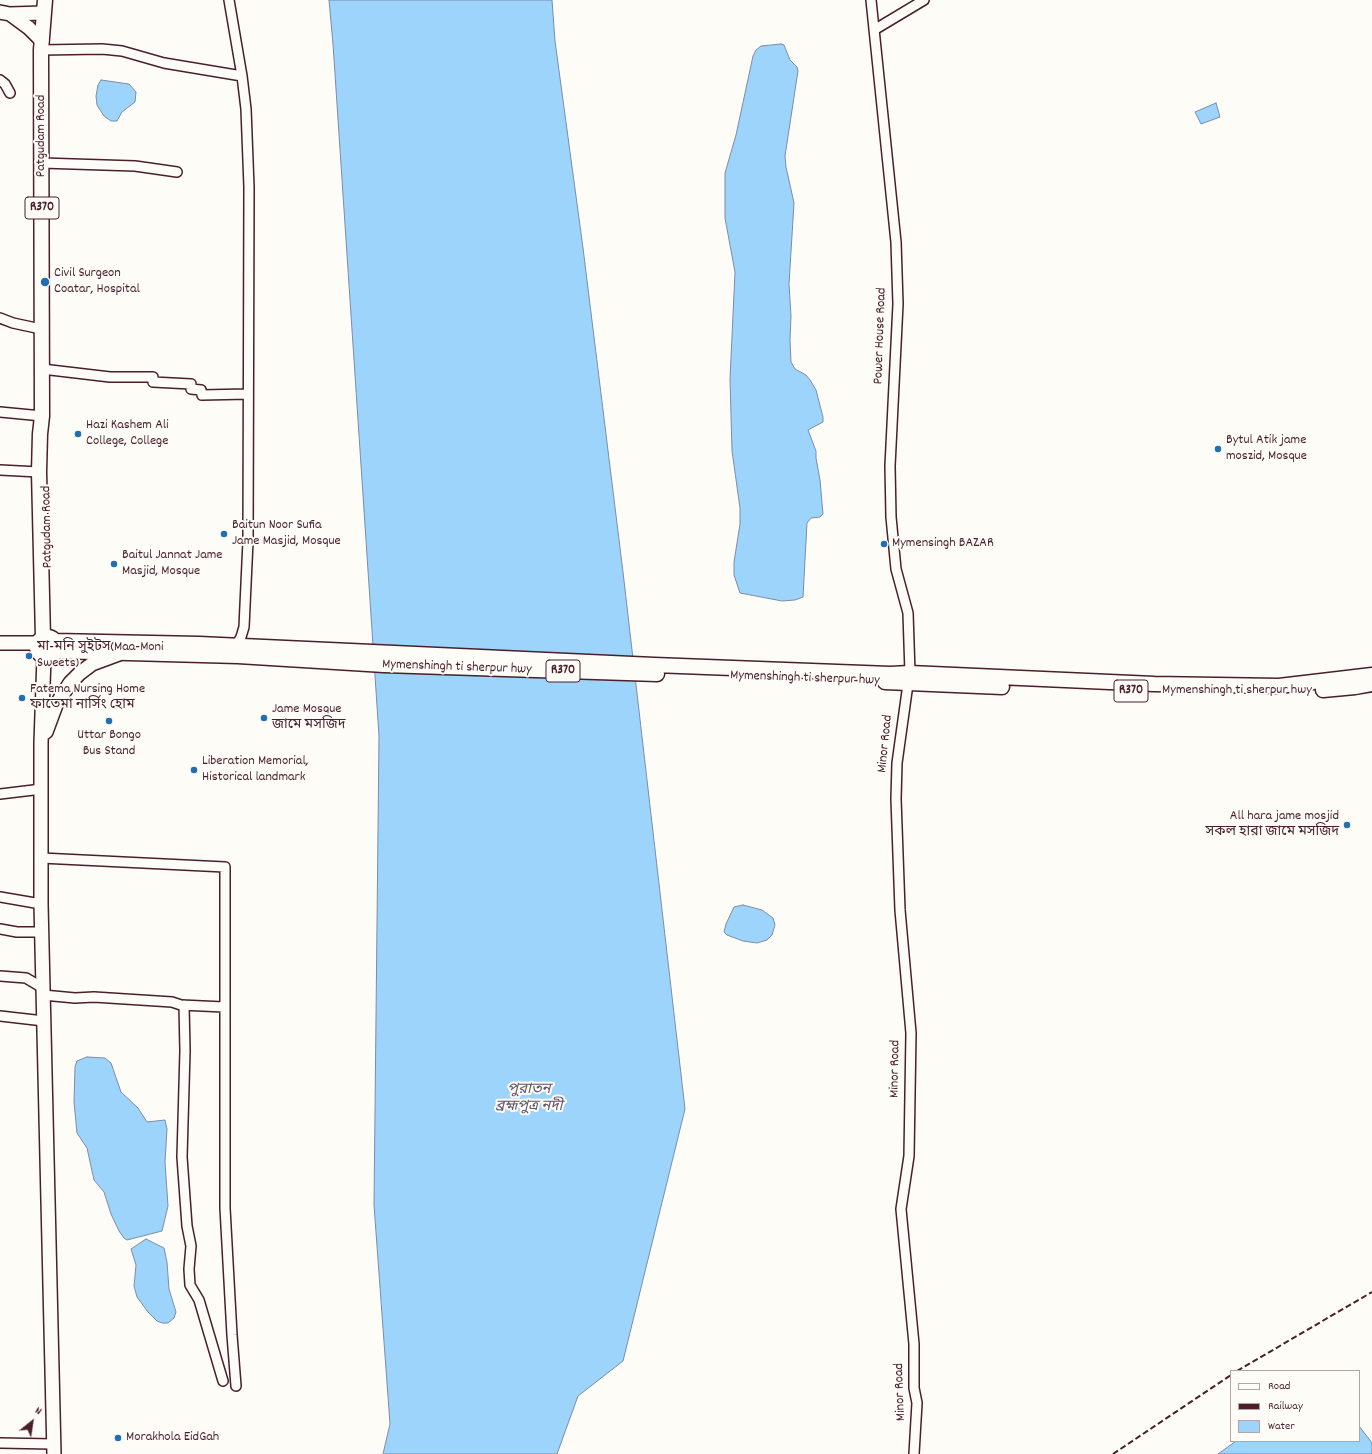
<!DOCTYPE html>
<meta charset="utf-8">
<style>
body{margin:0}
#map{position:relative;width:1372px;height:1454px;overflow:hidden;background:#fdfcf7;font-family:Dekko,sans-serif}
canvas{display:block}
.legend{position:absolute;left:1230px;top:1370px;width:130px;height:72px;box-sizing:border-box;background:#fdfcf7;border:1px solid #b5a4a5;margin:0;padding:5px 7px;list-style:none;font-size:12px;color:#4a1f2b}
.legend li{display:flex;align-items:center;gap:8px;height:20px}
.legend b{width:20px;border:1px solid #b5a4a5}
.north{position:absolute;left:12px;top:1402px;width:40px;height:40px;-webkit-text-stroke:3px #fdfcf7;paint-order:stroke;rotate:30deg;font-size:11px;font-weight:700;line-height:16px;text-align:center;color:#4a1f2b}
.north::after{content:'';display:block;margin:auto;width:14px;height:18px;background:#4a1f2b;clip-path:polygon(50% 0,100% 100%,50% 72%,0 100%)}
</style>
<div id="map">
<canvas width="1372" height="1454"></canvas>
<ul class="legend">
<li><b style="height:5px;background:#fdfcf7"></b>Road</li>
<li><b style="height:5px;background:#4a1f2b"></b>Railway</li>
<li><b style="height:11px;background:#9dd4fc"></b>Water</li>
</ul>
<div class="north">N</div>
</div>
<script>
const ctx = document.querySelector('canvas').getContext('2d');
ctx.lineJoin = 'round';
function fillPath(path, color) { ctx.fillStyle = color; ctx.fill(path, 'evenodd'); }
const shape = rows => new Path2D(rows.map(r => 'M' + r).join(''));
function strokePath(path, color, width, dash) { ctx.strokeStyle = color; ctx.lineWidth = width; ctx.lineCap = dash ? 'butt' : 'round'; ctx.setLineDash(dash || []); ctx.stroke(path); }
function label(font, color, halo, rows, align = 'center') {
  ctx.font = font + ' Dekko,"Noto Sans Bengali",sans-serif'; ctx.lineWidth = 4; ctx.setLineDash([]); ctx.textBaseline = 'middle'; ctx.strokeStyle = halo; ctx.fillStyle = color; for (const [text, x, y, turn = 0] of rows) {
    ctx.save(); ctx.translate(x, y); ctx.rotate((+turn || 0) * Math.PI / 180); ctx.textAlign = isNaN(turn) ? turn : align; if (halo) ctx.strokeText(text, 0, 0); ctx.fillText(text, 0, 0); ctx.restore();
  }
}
const water = shape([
 [329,0,552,0,555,41,583,248,623,572,685,1109,623,1361,578,1396,557,1454,383,1454,390,1424,374,1205,379,736,333,44,329,0],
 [781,44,784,45,790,60,797,67,798,71,785,156,786,167,794,203,789,284,791,316,790,340,791,362,795,369,806,375,810,380,816,390,823,417,823,422,808,430,816,451,816,458,820,480,823,514,820,517,811,518,807,523,803,597,795,600,782,601,740,593,734,575,734,562,740,524,740,508,732,451,730,379,735,272,725,218,725,173,736,135,753,56,756,50,761,46,781,44],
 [101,80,129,84,136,92,135,102,122,112,117,121,111,121,104,116,97,105,96,96,98,85,101,80],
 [1216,103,1220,117,1201,124,1195,112,1216,103],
 [743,905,762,910,773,918,775,925,772,935,767,940,757,943,743,941,727,935,724,932,726,924,734,907,743,905],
 [87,1057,105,1058,111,1063,121,1092,138,1108,147,1122,165,1120,167,1129,165,1162,168,1206,162,1231,127,1240,124,1238,119,1231,111,1214,104,1192,94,1180,87,1148,77,1133,74,1102,75,1067,77,1061,87,1057],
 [146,1239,164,1248,167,1262,169,1289,176,1312,174,1318,168,1323,162,1323,157,1321,148,1312,137,1297,134,1286,136,1265,131,1249,146,1239],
 [1359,1426,1372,1443,1372,1454,1218,1454,1236,1441,1359,1441,1359,1426]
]);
const street = shape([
 [229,0,242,76,246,109,249,187,248,541,244,627,241,637,235,647],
 [871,0,896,242,898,304,890,466,891,517,896,569,908,613,910,673],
 [874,30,924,0],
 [41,50,102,49,122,51,164,63,242,76],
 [0,80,5,84,10,93],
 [42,163,135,166,177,172],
 [0,318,13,323,41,329],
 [42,369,110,377,153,377,153,382,191,384,191,389,201,390,202,395,248,394],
 [0,412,42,416],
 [0,470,39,472],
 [908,684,897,763,896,799,900,910,911,1033,909,1156,901,1209,914,1344,914,1388,917,1403,914,1454],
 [0,794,42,789],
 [41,858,225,867,225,1208,232,1335,236,1386],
 [0,897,41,904],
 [0,929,17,932,42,932],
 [0,976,26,978,43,988],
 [43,995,75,998,94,997,172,1002,181,1005,224,1007],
 [184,1005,185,1051,182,1157,187,1226,191,1246,189,1269,190,1285,199,1300,223,1381],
 [0,1016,44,1021],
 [0,1443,53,1444]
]);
const secondary = shape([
 [0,12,10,14,43,13],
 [10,14,29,28,42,41],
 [0,643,37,643],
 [44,657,41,743,41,904,54,1454],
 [46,732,56,705,70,683,80,673,92,664,119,654]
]);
const primary = shape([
 '37 647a10 10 0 1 1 20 0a10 10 0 1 1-20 0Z',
 [43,638,39,472,40,434,42,416,41,50,45,0],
 [55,641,199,644,654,665,890,674,910,673,1154,684,1279,686,1372,675],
 [56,651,238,656,384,665,657,674],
 [885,682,1002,687],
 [1323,690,1355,687,1372,684]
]);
const rail = shape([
 [1237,1371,1372,1292],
 [1113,1454,1231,1375]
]);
const markers = [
 [45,282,5,"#1f6fb2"],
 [78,434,4,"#1f6fb2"],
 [1218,449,4,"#1f6fb2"],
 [224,534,4,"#1f6fb2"],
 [884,544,4,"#1f6fb2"],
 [114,564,4,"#1f6fb2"],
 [29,656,4,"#1f6fb2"],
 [22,698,4,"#1f6fb2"],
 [264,718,4,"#1f6fb2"],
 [109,721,4,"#1f6fb2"],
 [194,770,4,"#1f6fb2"],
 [1347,825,4,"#1f6fb2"],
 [118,1438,4,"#1f6fb2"]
];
const shields = [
 [42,208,34],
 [563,671,34],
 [1131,691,34]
];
const shieldNames = [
 ["R370",42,208],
 ["R370",563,671],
 ["R370",1131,691]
];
const streetNames = [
 ["Patgudam Road",42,136,-90],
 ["Power House Road",881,336,-88],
 ["Patgudam Road",48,527,-91],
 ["Mymenshingh ti sherpur hwy",457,668,2],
 ["Mymenshingh ti sherpur hwy",805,679,2],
 ["Mymenshingh ti sherpur hwy",1237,691],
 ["Minor Road",886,744,-84],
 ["Minor Road",896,1069,-89],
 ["Minor Road",901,1392,-92]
];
const poiNames = [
 ["Civil Surgeon",54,274],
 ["Coatar, Hospital",54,290],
 ["Hazi Kashem Ali",86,426],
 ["College, College",86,442],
 ["Bytul Atik jame",1226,441],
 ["moszid, Mosque",1226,457],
 ["Baitun Noor Sufia",232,526],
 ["Jame Masjid, Mosque",232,542],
 ["Mymensingh BAZAR",892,544],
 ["Baitul Jannat Jame",122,556],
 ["Masjid, Mosque",122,572],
 ["মা-মনি সুইটস(Maa-Moni",37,648],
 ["Sweets)",37,664],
 ["Fatema Nursing Home",30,690],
 ["ফাতেমা নার্সিং হোম",30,706],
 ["Jame Mosque",272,710],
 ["জামে মসজিদ",272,726],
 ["Uttar Bongo",109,736,"center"],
 ["Bus Stand",109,752,"center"],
 ["Liberation Memorial,",202,762],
 ["Historical landmark",202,778],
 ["All hara jame mosjid",1339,817,"right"],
 ["সকল হারা জামে মসজিদ",1339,833,"right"],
 ["Morakhola EidGah",126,1438]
];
const waterNames = [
 ["পুরাতন",529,1091],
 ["ব্রহ্মপুত্র নদী",529,1108]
];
fillPath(water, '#9dd4fc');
strokePath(water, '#7c8ca8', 1);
strokePath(street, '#4a1f2b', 12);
strokePath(secondary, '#4a1f2b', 16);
strokePath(primary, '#4a1f2b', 17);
strokePath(street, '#fdfcf7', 9);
strokePath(secondary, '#fdfcf7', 13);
strokePath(primary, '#fdfcf7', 14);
strokePath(rail, '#4a1f2b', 2, [6, 3]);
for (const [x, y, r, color] of markers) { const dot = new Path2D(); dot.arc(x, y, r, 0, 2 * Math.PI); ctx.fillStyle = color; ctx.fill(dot); strokePath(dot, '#fdfcf7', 1.5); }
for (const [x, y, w] of shields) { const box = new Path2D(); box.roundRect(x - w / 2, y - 11, w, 22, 3); ctx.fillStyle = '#fdfcf7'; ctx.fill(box); strokePath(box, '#4a1f2b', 1); }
label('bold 13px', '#4a1f2b', null, shieldNames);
label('14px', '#4a1f2b', '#fdfcf7', streetNames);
label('14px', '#4a1f2b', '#fdfcf7', poiNames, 'left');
label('italic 15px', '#63556a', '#fdfcf7', waterNames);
</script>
